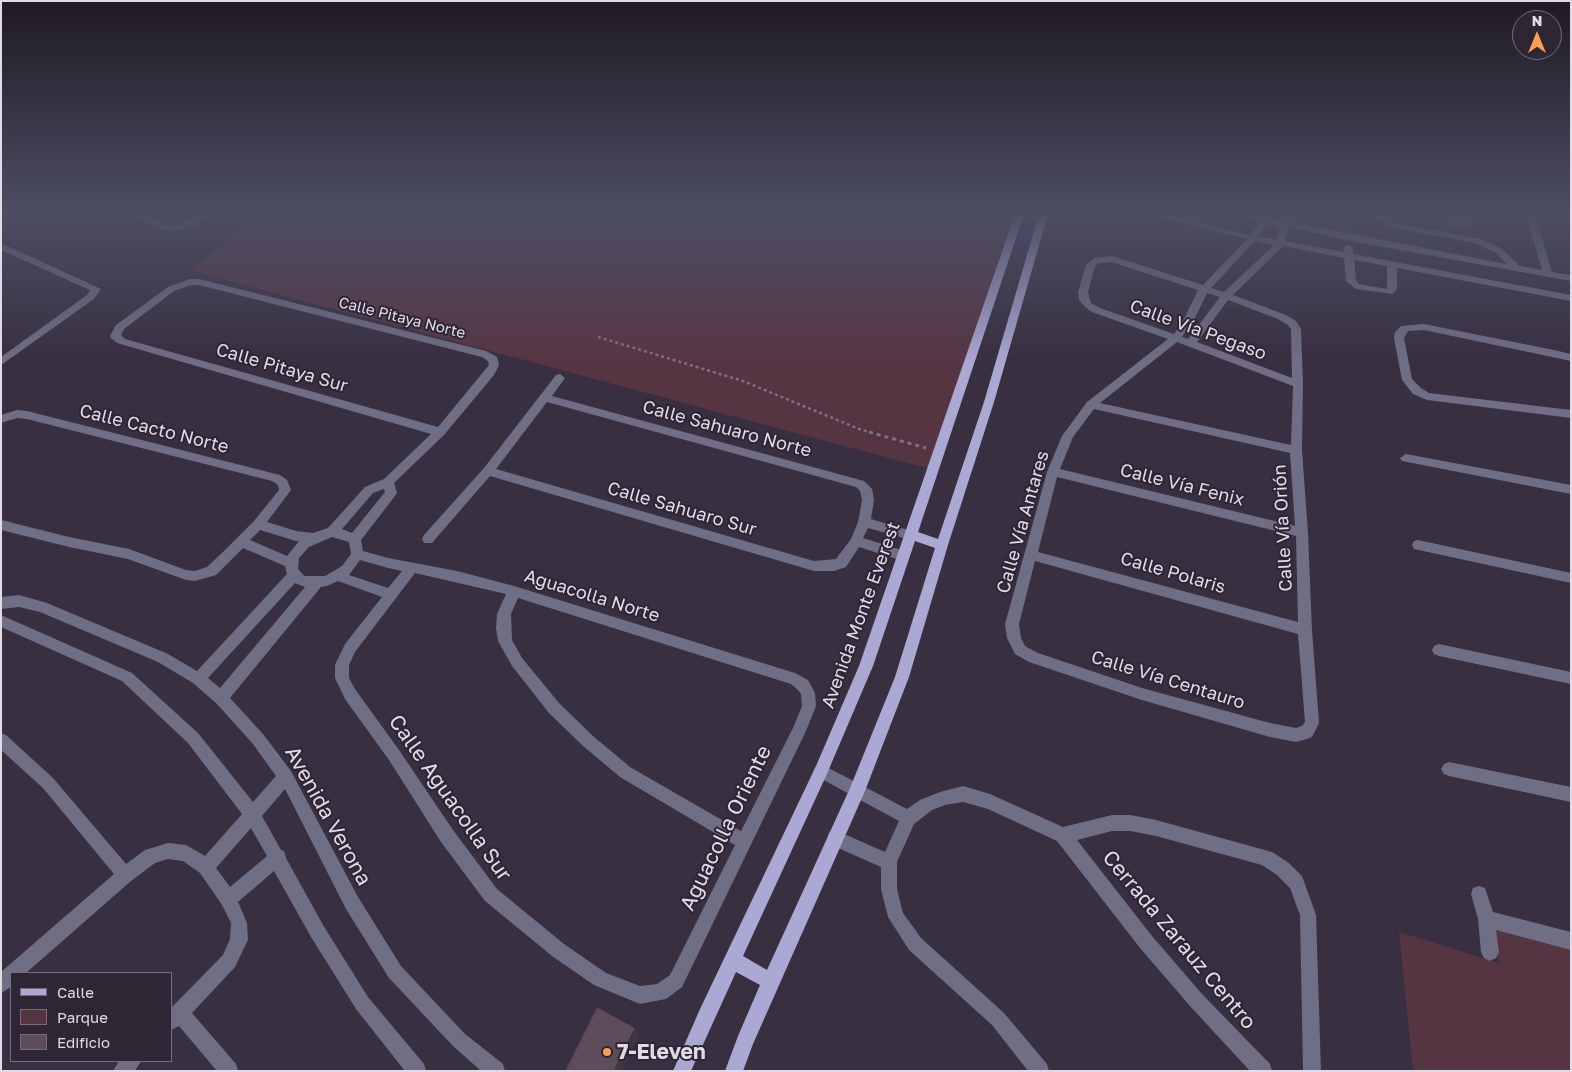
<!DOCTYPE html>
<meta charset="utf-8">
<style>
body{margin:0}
#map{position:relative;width:1572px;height:1072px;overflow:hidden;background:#382f40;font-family:"Golos Text",sans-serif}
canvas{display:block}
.frame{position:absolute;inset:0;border:2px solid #e1dbe6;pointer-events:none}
.legend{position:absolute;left:10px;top:972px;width:162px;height:90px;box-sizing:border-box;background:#2e2535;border:1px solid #766e7c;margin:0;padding:6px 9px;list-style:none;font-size:15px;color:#e1dbe6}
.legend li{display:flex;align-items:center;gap:10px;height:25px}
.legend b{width:25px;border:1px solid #766e7c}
.north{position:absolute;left:1512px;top:10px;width:50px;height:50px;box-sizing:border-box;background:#2e2535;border:1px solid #766e7c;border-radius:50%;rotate:0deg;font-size:14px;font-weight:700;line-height:20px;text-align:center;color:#e1dbe6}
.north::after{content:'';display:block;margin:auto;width:18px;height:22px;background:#fb9e51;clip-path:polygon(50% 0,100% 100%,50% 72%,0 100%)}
</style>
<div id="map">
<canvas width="1572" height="1072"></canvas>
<div class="frame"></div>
<ul class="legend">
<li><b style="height:6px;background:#aca8d4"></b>Calle</li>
<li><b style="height:14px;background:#563543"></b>Parque</li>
<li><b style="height:14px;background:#5d4c5a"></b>Edificio</li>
</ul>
<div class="north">N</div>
</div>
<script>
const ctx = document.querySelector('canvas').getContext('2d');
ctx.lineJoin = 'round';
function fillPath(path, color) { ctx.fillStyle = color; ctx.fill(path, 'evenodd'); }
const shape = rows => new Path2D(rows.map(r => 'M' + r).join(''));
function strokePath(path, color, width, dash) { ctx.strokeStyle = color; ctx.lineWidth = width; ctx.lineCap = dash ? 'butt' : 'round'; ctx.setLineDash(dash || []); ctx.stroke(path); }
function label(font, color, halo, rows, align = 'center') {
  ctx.font = font + ' "Golos Text",sans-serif'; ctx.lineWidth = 4; ctx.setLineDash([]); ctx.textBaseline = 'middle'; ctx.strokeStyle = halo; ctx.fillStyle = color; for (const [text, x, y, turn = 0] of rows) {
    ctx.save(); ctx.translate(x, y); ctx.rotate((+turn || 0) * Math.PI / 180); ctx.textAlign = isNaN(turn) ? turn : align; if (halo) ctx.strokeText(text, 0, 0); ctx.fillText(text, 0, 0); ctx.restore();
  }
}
const green = shape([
 [262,214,1016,214,930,469,188,270],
 [1308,214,1346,214,1347,229,1321,224],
 [1493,923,1571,947,1571,1071,1413,1071,1399,932,1499,963]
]);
const pathFar1 = shape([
 [598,337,743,381,859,429,873,433]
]);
const path = shape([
 [869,432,926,448]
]);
const minor = shape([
 [127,214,140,214,166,224,173,225,190,221,199,214,209,214,196,225,173,231,161,229,127,214],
 [1147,214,1164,214,1250,235,1260,221,1234,214,1261,216,1262,214,1270,214,1270,218,1282,221,1283,214,1292,214,1290,222,1507,264,1496,253,1475,243,1394,228,1364,214,1377,214,1399,224,1481,239,1502,249,1520,266,1542,270,1526,214,1535,214,1552,272,1571,275,1571,281,1356,242,1289,227,1285,241,1344,252,1343,248,1348,245,1353,248,1353,254,1571,295,1571,301,1397,268,1397,289,1393,294,1356,289,1346,281,1344,258,1283,246,1233,295,1286,315,1296,321,1301,329,1303,384,1302,450,1308,533,1312,630,1319,723,1312,737,1307,739,1296,742,1270,737,1142,700,1029,662,1015,654,1007,638,1005,624,1047,472,1062,436,1087,402,1168,339,1092,312,1085,307,1079,300,1078,292,1086,265,1094,258,1112,256,1203,285,1247,239,1147,214],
 [1267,223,1280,226,1277,240,1258,236,1267,223],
 [1255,241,1274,245,1224,292,1211,288,1255,241],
 [1354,260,1387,266,1387,289,1359,284,1356,280,1354,260],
 [1111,262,1198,290,1184,319,1174,334,1100,308,1091,303,1088,292,1095,266,1100,263,1111,262],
 [1207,293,1220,297,1188,339,1182,337,1194,320,1207,293],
 [1228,300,1278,319,1288,325,1291,329,1292,378,1197,342,1228,300],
 [1177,342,1293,386,1291,445,1100,403,1177,342],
 [1094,409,1290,453,1295,526,1060,469,1073,437,1094,409],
 [1057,477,1296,536,1298,622,1038,552,1057,477],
 [1035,561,1298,634,1305,722,1302,726,1296,728,1270,723,1142,688,1038,653,1025,646,1021,638,1019,624,1035,561],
 [1,243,101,289,94,299,1,365,1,357,87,295,90,290,1,250,1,243],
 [190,279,199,279,486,351,497,357,499,365,494,375,444,435,394,483,397,493,395,496,361,540,363,551,388,558,457,571,514,586,795,673,808,680,815,693,816,706,806,731,682,987,666,999,640,1004,594,985,552,956,485,901,441,842,389,760,345,699,335,678,335,665,345,644,382,597,338,581,327,586,321,587,230,698,263,734,291,771,358,897,401,966,465,1034,503,1064,505,1071,481,1071,453,1046,389,978,346,909,285,789,262,816,281,850,284,851,286,858,323,925,368,997,424,1064,426,1071,405,1071,356,1009,311,937,274,871,238,902,247,923,248,940,245,946,235,967,192,1013,236,1064,238,1071,217,1071,179,1026,171,1030,171,1008,223,955,230,939,231,923,222,905,200,873,183,861,168,859,155,863,131,881,26,973,11,973,11,987,1,993,1,972,114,874,43,788,1,750,1,733,6,735,53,778,126,864,145,850,168,843,186,845,205,856,242,814,188,743,122,681,1,627,1,615,132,673,198,733,253,802,276,776,253,744,216,703,193,683,158,662,40,612,19,607,1,609,1,597,19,595,47,603,168,654,197,671,287,574,285,566,243,548,216,575,195,581,186,580,128,559,69,547,1,530,1,520,69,537,129,549,186,570,195,571,207,567,224,551,254,521,279,490,278,485,272,481,27,419,17,418,1,423,1,415,17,410,27,411,280,475,287,480,291,490,267,522,296,531,313,533,328,528,365,487,384,479,431,434,117,343,111,338,110,336,116,325,168,287,190,279],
 [191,285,199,285,482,357,488,361,489,365,438,427,125,339,121,335,124,329,174,291,191,285],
 [384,489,385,492,352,533,342,529,373,493,384,489],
 [260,530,296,541,299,541,287,556,250,540,260,530],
 [332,537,349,542,351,554,342,566,325,576,304,576,298,569,299,558,309,547,332,537],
 [360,560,388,568,402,571,388,588,349,575,360,560],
 [415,573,506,594,497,614,496,628,498,641,512,666,549,713,583,746,620,777,735,845,670,975,657,984,640,986,606,973,564,944,497,889,453,830,399,750,355,689,349,678,349,665,355,652,415,573],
 [295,583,305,587,220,688,208,678,295,583],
 [518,598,791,684,798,690,801,694,802,706,793,728,741,831,630,767,593,736,559,703,522,658,512,640,511,614,518,598],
 [251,828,267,856,230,887,216,868,251,828],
 [1424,324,1554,350,1571,354,1571,361,1424,330,1408,331,1404,338,1412,379,1421,388,1429,393,1571,410,1571,418,1427,400,1413,394,1402,380,1394,338,1395,332,1401,326,1424,324],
 [560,374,565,378,552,396,864,481,872,489,874,500,871,519,915,532,917,535,915,538,911,540,868,528,863,538,908,552,909,556,908,560,903,561,859,547,846,567,834,571,814,571,490,476,432,543,424,543,422,539,424,535,484,468,556,375,560,374],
 [547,402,856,487,860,491,862,500,858,522,851,539,836,559,814,561,496,469,547,402],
 [1406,454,1571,485,1571,494,1402,461,1400,458,1406,454],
 [1418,540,1571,573,1571,583,1414,549,1412,545,1414,541,1418,540],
 [1439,644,1571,672,1571,684,1439,656,1434,654,1432,650,1434,646,1439,644],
 [1449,762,1571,787,1571,802,1449,776,1444,774,1441,769,1444,764,1449,762],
 [821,764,907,809,920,800,940,792,963,786,990,794,1063,827,1112,815,1130,815,1156,820,1272,852,1289,863,1302,876,1316,915,1321,1071,1303,1071,1300,915,1290,888,1277,875,1262,865,1156,836,1130,831,1112,831,1077,840,1152,936,1202,994,1270,1064,1272,1071,1250,1071,1190,1006,1140,948,1057,841,988,809,963,802,945,805,932,810,914,824,897,862,897,889,903,913,921,938,1004,1013,1047,1064,1049,1071,1028,1071,992,1025,909,950,888,917,881,889,881,867,829,844,827,838,829,832,835,830,885,852,899,821,816,776,813,771,816,766,821,764],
 [1479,886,1485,888,1493,912,1571,932,1571,950,1496,930,1499,952,1496,958,1490,961,1484,958,1481,952,1478,919,1471,894,1473,888,1479,886],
 [119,1061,141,1061,135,1071,113,1071,119,1061]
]);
const major = shape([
 [1015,214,1024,214,918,532,938,539,984,402,1039,214,1048,214,994,402,948,545,909,677,865,791,753,1044,743,1071,725,1071,738,1036,760,985,736,972,691,1071,673,1071,700,1009,816,766,859,666,1015,214],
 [915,541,935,548,895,677,850,788,767,970,743,956,826,776,873,666,915,541]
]);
const wall = shape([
 [1442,214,1517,214,1513,220,1478,215,1469,228,1445,225]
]);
const shadedWall = shape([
 [635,1028,640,1034,622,1071,614,1071]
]);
const building = shape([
 [597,1007,635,1028,614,1071,565,1071,597,1007]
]);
const markers = [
 [607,1052,5,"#fb9e51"]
];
const farStreetnames = [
 ["Calle Pitaya Norte",402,318,14]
];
const streetNames = [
 ["Calle Vía Pegaso",1198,330,20],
 ["Calle Pitaya Sur",282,368,16],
 ["Calle Cacto Norte",154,429,14],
 ["Calle Sahuaro Norte",727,429,15],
 ["Calle Vía Fenix",1182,485,14],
 ["Calle Sahuaro Sur",682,509,16],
 ["Calle Vía Antares",1023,522,-74],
 ["Calle Vía Orión",1283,528,-93],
 ["Calle Polaris",1173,573,16],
 ["Aguacolla Norte",592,596,17],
 ["Avenida Monte Everest",861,615,-70],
 ["Calle Vía Centauro",1168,680,17]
];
const nearStreetnames = [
 ["Calle Aguacolla Sur",450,798,55],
 ["Avenida Verona",328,816,61],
 ["Aguacolla Oriente",726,828,-64],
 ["Cerrada Zarauz Centro",1179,940,50]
];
const nearPoinames = [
 ["7-Eleven",617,1052]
];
fillPath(green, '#563543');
strokePath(pathFar1, '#7a7381', 2.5, [3, 3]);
strokePath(path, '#7a7381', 3, [4, 4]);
fillPath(minor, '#706e84');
fillPath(major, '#aca8d4');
fillPath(wall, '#50414d');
fillPath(shadedWall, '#41353f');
fillPath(building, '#5d4c5a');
strokePath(building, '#41353f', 1);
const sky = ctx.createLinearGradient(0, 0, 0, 364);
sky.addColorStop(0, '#1f1a23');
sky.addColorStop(0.59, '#4d4d64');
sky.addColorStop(1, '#4d4d6400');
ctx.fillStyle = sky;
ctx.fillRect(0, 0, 1572, 364);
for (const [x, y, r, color] of markers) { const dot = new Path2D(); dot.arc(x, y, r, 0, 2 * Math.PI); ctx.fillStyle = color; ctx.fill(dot); strokePath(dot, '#2e2535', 2); }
label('15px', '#e1dbe6', '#2e2535', farStreetnames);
label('18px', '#e1dbe6', '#2e2535', streetNames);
label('21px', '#e1dbe6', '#2e2535', nearStreetnames);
label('bold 21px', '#e1dbe6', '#2e2535', nearPoinames, 'left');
</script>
